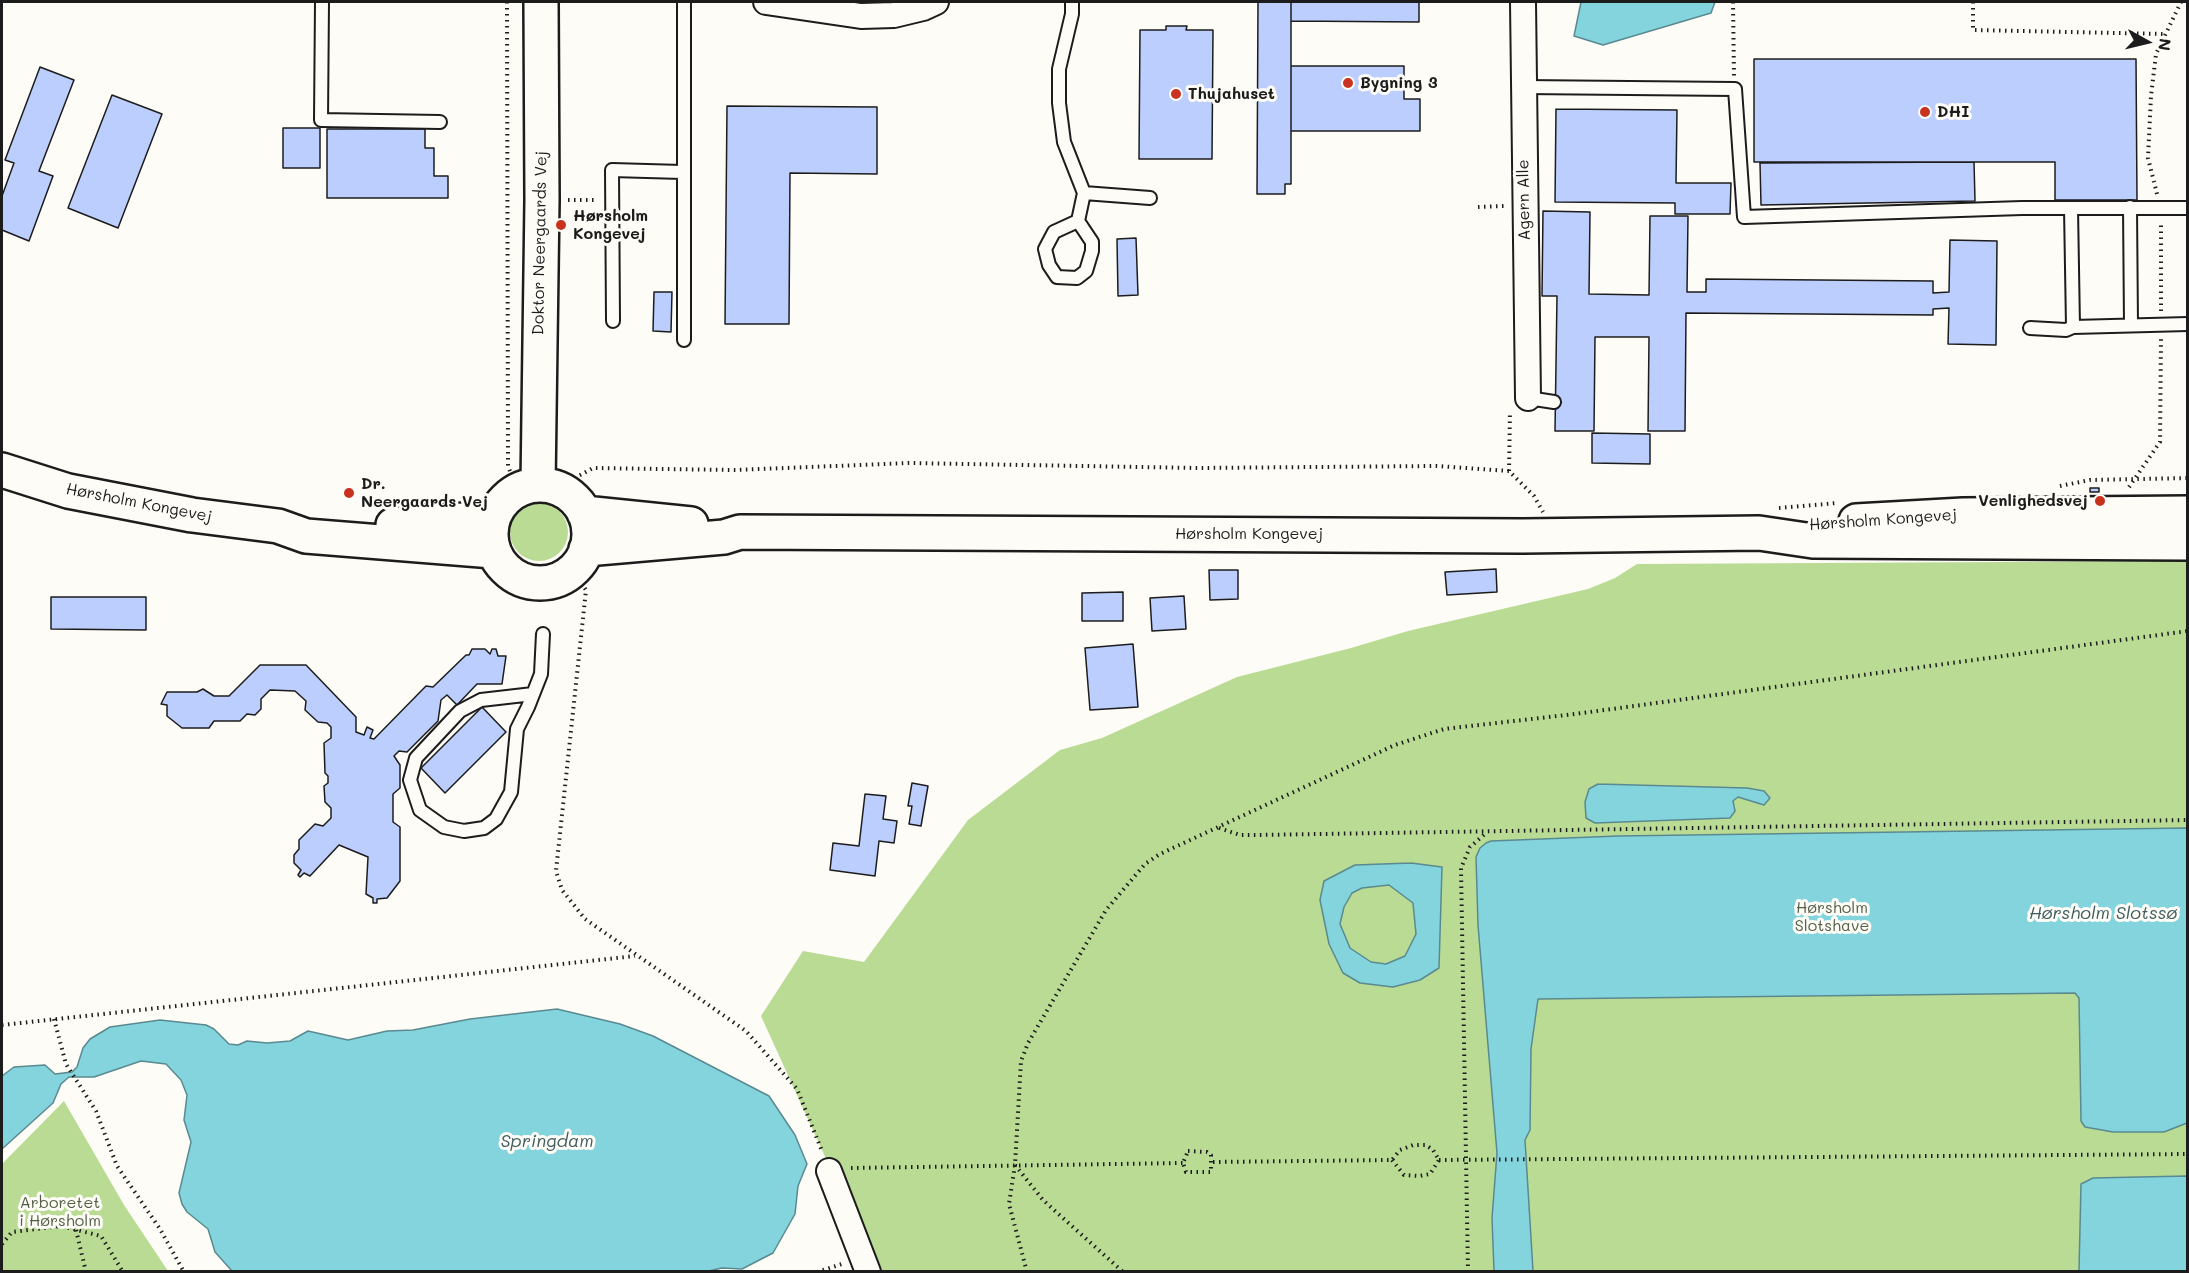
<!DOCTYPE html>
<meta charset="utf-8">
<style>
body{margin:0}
#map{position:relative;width:2189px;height:1273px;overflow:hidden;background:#fdfcf7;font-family:Mali,sans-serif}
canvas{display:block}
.frame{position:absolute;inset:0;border:3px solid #1c1c1c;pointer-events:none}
.north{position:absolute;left:2117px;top:12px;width:60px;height:60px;-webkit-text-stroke:4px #fdfcf7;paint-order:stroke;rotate:98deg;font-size:16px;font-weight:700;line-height:24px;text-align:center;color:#1c1c1c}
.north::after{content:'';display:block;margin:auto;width:21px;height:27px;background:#1c1c1c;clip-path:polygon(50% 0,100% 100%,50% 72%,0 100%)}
</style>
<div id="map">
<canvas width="2189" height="1273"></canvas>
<div class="frame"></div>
<div class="north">N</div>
</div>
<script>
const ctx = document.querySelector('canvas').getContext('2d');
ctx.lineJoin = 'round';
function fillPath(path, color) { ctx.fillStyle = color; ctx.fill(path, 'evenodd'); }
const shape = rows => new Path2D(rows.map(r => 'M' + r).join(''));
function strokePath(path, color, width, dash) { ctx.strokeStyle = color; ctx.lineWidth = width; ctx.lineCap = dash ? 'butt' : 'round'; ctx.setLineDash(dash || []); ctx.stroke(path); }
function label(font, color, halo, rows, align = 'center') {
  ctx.font = font + ' Mali,sans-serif'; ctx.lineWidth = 6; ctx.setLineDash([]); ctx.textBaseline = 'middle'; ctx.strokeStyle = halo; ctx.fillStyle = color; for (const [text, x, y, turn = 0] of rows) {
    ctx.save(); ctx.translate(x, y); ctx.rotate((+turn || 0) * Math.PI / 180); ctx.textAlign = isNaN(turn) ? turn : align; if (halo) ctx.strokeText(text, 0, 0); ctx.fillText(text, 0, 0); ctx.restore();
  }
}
const green = shape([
 '510 532a29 29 0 1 1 58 0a29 29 0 1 1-58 0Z',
 [2187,561,2187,1271,877,1271,761,1016,803,951,864,962,968,820,1060,750,1102,738,1237,677,1351,648,1408,631,1588,589,1615,578,1637,564],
 [64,1101,124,1205,168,1271,2,1271,2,1164]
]);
const water = shape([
 [1581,2,1715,2,1711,13,1603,45,1574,36,1581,2],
 [1598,784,1747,788,1764,791,1770,798,1764,805,1738,797,1733,801,1735,811,1730,818,1595,823,1586,818,1585,802,1589,789,1598,784],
 [2187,828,2187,1123,2164,1132,2113,1132,2085,1127,2081,1121,2079,998,2075,993,1538,999,1531,1049,1530,1130,1525,1140,1533,1271,1494,1271,1492,1218,1497,1153,1478,925,1476,857,1480,848,1486,843,1491,841,1618,836,2187,828],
 [1411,863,1442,867,1439,968,1420,980,1393,987,1360,983,1343,973,1329,944,1320,900,1324,881,1355,865,1411,863],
 [1389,885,1413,903,1416,934,1405,956,1386,964,1371,962,1350,948,1340,924,1344,907,1352,893,1362,888,1389,885],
 [557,1009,620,1024,653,1036,769,1096,795,1135,807,1164,798,1186,795,1214,773,1253,742,1269,722,1268,704,1272,232,1271,215,1252,208,1229,187,1212,182,1204,179,1193,191,1142,184,1120,187,1095,181,1080,166,1064,141,1061,94,1077,69,1077,61,1084,53,1103,2,1149,2,1076,14,1067,45,1065,55,1074,72,1072,77,1067,83,1048,90,1039,110,1027,160,1020,206,1025,214,1029,229,1044,238,1045,247,1041,267,1043,290,1041,308,1031,348,1040,387,1031,413,1030,470,1019,557,1009],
 [2187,1176,2187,1271,2079,1271,2081,1184,2093,1178,2187,1176]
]);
const building = shape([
 [1258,2,1291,2,1291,184,1285,184,1285,194,1257,194,1258,2],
 [1291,2,1419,2,1419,22,1291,21,1291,2],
 [1166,26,1187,26,1186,30,1213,30,1212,159,1139,159,1140,30,1166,30,1166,26],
 [1754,59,2136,59,2137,200,2055,200,2055,162,1754,162,1754,59],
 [1291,66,1404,66,1404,99,1420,99,1420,131,1291,131,1291,66],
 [40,67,74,80,39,171,53,176,29,241,2,230,2,196,14,163,5,160,40,67],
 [112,95,162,114,118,228,68,208,112,95],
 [727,106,877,107,877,174,790,173,789,324,725,324,727,106],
 [1556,109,1677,110,1676,183,1731,183,1730,214,1675,214,1675,203,1555,202,1556,109],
 [283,128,320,128,320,168,283,168,283,128],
 [327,129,425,129,425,148,434,148,434,176,448,176,448,198,327,198,327,129],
 [1974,162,1975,201,1761,205,1760,163,1974,162],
 [1543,211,1590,212,1589,294,1649,295,1650,216,1688,216,1687,292,1706,292,1706,279,1933,281,1933,293,1949,292,1950,240,1997,241,1996,345,1948,344,1949,308,1933,309,1933,315,1686,313,1685,431,1648,431,1649,337,1595,337,1594,431,1555,431,1557,296,1542,296,1543,211],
 [1136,238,1138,295,1118,296,1117,239,1136,238],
 [654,292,672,292,671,332,653,331,654,292],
 [1592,433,1650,434,1650,464,1592,463,1592,433],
 [2090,488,2099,488,2099,492,2090,492,2090,488],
 [1496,569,1497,592,1447,595,1445,572,1496,569],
 [1209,570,1238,570,1238,599,1210,600,1209,570],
 [1123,592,1123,621,1082,621,1082,593,1123,592],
 [1184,596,1186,629,1152,631,1150,598,1184,596],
 [51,597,146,597,146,630,51,629,51,597],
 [1133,644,1138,707,1090,710,1085,648,1133,644],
 [472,649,485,649,490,654,492,649,496,649,498,656,506,656,502,684,477,684,457,705,447,695,441,700,438,721,407,752,399,751,394,756,400,765,400,788,393,794,393,822,400,827,400,881,387,898,377,899,377,903,373,903,373,898,366,894,368,857,339,845,310,876,304,873,300,877,298,875,301,870,294,863,294,855,299,849,299,840,315,824,323,826,331,818,331,808,325,802,324,786,328,783,328,776,325,773,324,743,331,738,331,727,327,723,318,722,305,710,306,701,295,691,270,690,261,699,261,709,255,715,247,714,240,721,214,721,209,728,182,728,167,716,167,705,161,704,167,692,197,692,203,689,214,696,229,696,260,665,306,665,356,717,356,732,364,735,367,727,373,730,370,738,374,739,426,686,433,687,466,655,469,655,472,649],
 [482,707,506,732,445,793,421,768,482,707],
 [912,783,928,786,921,826,909,824,912,806,908,806,912,783],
 [865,794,886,796,883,819,897,821,894,843,879,841,875,876,830,870,833,843,859,846,865,794]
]);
const path = shape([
 [507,2,508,466,511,474],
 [1733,2,1734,76],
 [1973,2,1973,30,2167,34],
 [2157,194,2148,158,2151,96,2156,54,2181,2],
 [568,200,597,200],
 [1478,207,1505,206],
 [2161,311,2161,222],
 [1509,471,1510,411],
 [564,484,593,468,736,470,908,463,1198,468,1437,466,1509,471,1534,496,1543,512],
 [2060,486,2090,480,2188,478],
 [2129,487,2160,442,2161,339],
 [1779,508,1837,503],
 [575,573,586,590,556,871,562,890,585,919,746,1031,797,1089,822,1151],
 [1219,828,1240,835,1258,835,2188,820],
 [54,1019,66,1064,96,1111,117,1166,160,1229,184,1272],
 [2,1025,635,956],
 [1188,1151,1207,1152,1211,1155,1211,1172,1186,1172,1183,1163,1188,1151],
 [1392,1160,1404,1175,1419,1176,1430,1174,1439,1160],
 [1439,1160,2188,1154],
 [1213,1162,1392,1160,1400,1150,1413,1145,1426,1145,1433,1150,1439,1160],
 [1015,1165,1043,1200,1123,1272],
 [851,1168,1183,1163],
 [76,1230,86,1272],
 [2,1244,12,1232,61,1226,101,1236,123,1272],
 [817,1272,842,1264],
 [1027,1272,1009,1204,1015,1165,1021,1061,1028,1043,1106,910,1145,864,1160,854,1395,745,1444,729,1575,714,2188,631],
 [1468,1272,1461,868,1470,847,1487,832]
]);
const lane = shape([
 [322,2,321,120,440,122],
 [1072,2,1072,14,1059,69,1059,103,1064,142,1084,193,1150,198],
 [1523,87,1735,89,1744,217,2022,208,2188,208],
 [2130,207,2131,325],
 [2071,208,2073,327,2188,324],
 [1078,221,1092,242,1092,251,1086,271,1077,278,1057,277,1049,265,1045,249,1054,232,1078,221,1084,193],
 [613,321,612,170,682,172],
 [2030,328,2066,330,2073,327],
 [684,340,684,2],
 [1528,398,1554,402],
 [533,694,481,700,460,711,416,758,410,780,420,810,444,827,464,831,484,828,496,819,511,792,517,729,528,707,541,674,543,634]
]);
const street = shape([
 [766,2,861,16,894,15,923,8,936,2],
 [1523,2,1528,398],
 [829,1171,868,1272]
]);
const secondary = shape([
 [2,470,68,491,192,515,278,526,306,536,493,551],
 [538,485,542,200,541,2],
 '491 534a49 49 0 1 1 98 0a49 49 0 1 1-98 0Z',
 [584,513,691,524],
 [1856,521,1963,515,2188,513],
 [393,525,493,518],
 [586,549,724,537,740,532,1523,536,1759,533,1813,541,2188,543]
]);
const markers = [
 [1348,83,6,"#c8321e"],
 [1176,94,6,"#c8321e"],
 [1925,112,6,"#c8321e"],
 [561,225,6,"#c8321e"],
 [349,493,6,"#c8321e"],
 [2100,501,6,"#c8321e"]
];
const poiNames = [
 ["Bygning 3",1360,83],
 ["Thujahuset",1188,94],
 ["DHI",1937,112],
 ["Hørsholm",573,216],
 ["Kongevej",573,234],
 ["Dr.",361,484],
 ["Neergaards Vej",361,502],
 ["Venlighedsvej",2088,501,"right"]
];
const streetNames = [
 ["Agern Alle",1524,200,-91],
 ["Doktor Neergaards Vej",540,243,-89],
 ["Hørsholm Kongevej",139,503,11],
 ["Hørsholm Kongevej",1883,520,-4],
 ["Hørsholm Kongevej",1249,534]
];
const parkNames = [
 ["Hørsholm",1832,908],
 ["Slotshave",1832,926],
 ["Arboretet",60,1203],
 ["i Hørsholm",60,1221]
];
const waterNames = [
 ["Hørsholm Slotssø",2103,913],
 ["Springdam",547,1141]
];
fillPath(green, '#badb94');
fillPath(water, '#83d4dd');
strokePath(water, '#5a8a90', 1.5);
fillPath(building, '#bccefe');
strokePath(building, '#1c1c1c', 1.5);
strokePath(lane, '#1c1c1c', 16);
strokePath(street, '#1c1c1c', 28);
strokePath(secondary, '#1c1c1c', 38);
strokePath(path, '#1c1c1c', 4, [1.5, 4.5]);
strokePath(lane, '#fdfcf7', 12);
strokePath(street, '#fdfcf7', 24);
strokePath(secondary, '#fdfcf7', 33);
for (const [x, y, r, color] of markers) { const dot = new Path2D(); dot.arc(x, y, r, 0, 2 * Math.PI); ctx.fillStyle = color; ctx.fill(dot); strokePath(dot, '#fdfcf7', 2); }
label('bold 16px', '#1c1c1c', '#fdfcf7', poiNames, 'left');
label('16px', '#1c1c1c', '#fdfcf7', streetNames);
label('16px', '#535f46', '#fdfcf7', parkNames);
label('italic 18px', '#405c60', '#fdfcf7', waterNames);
</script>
